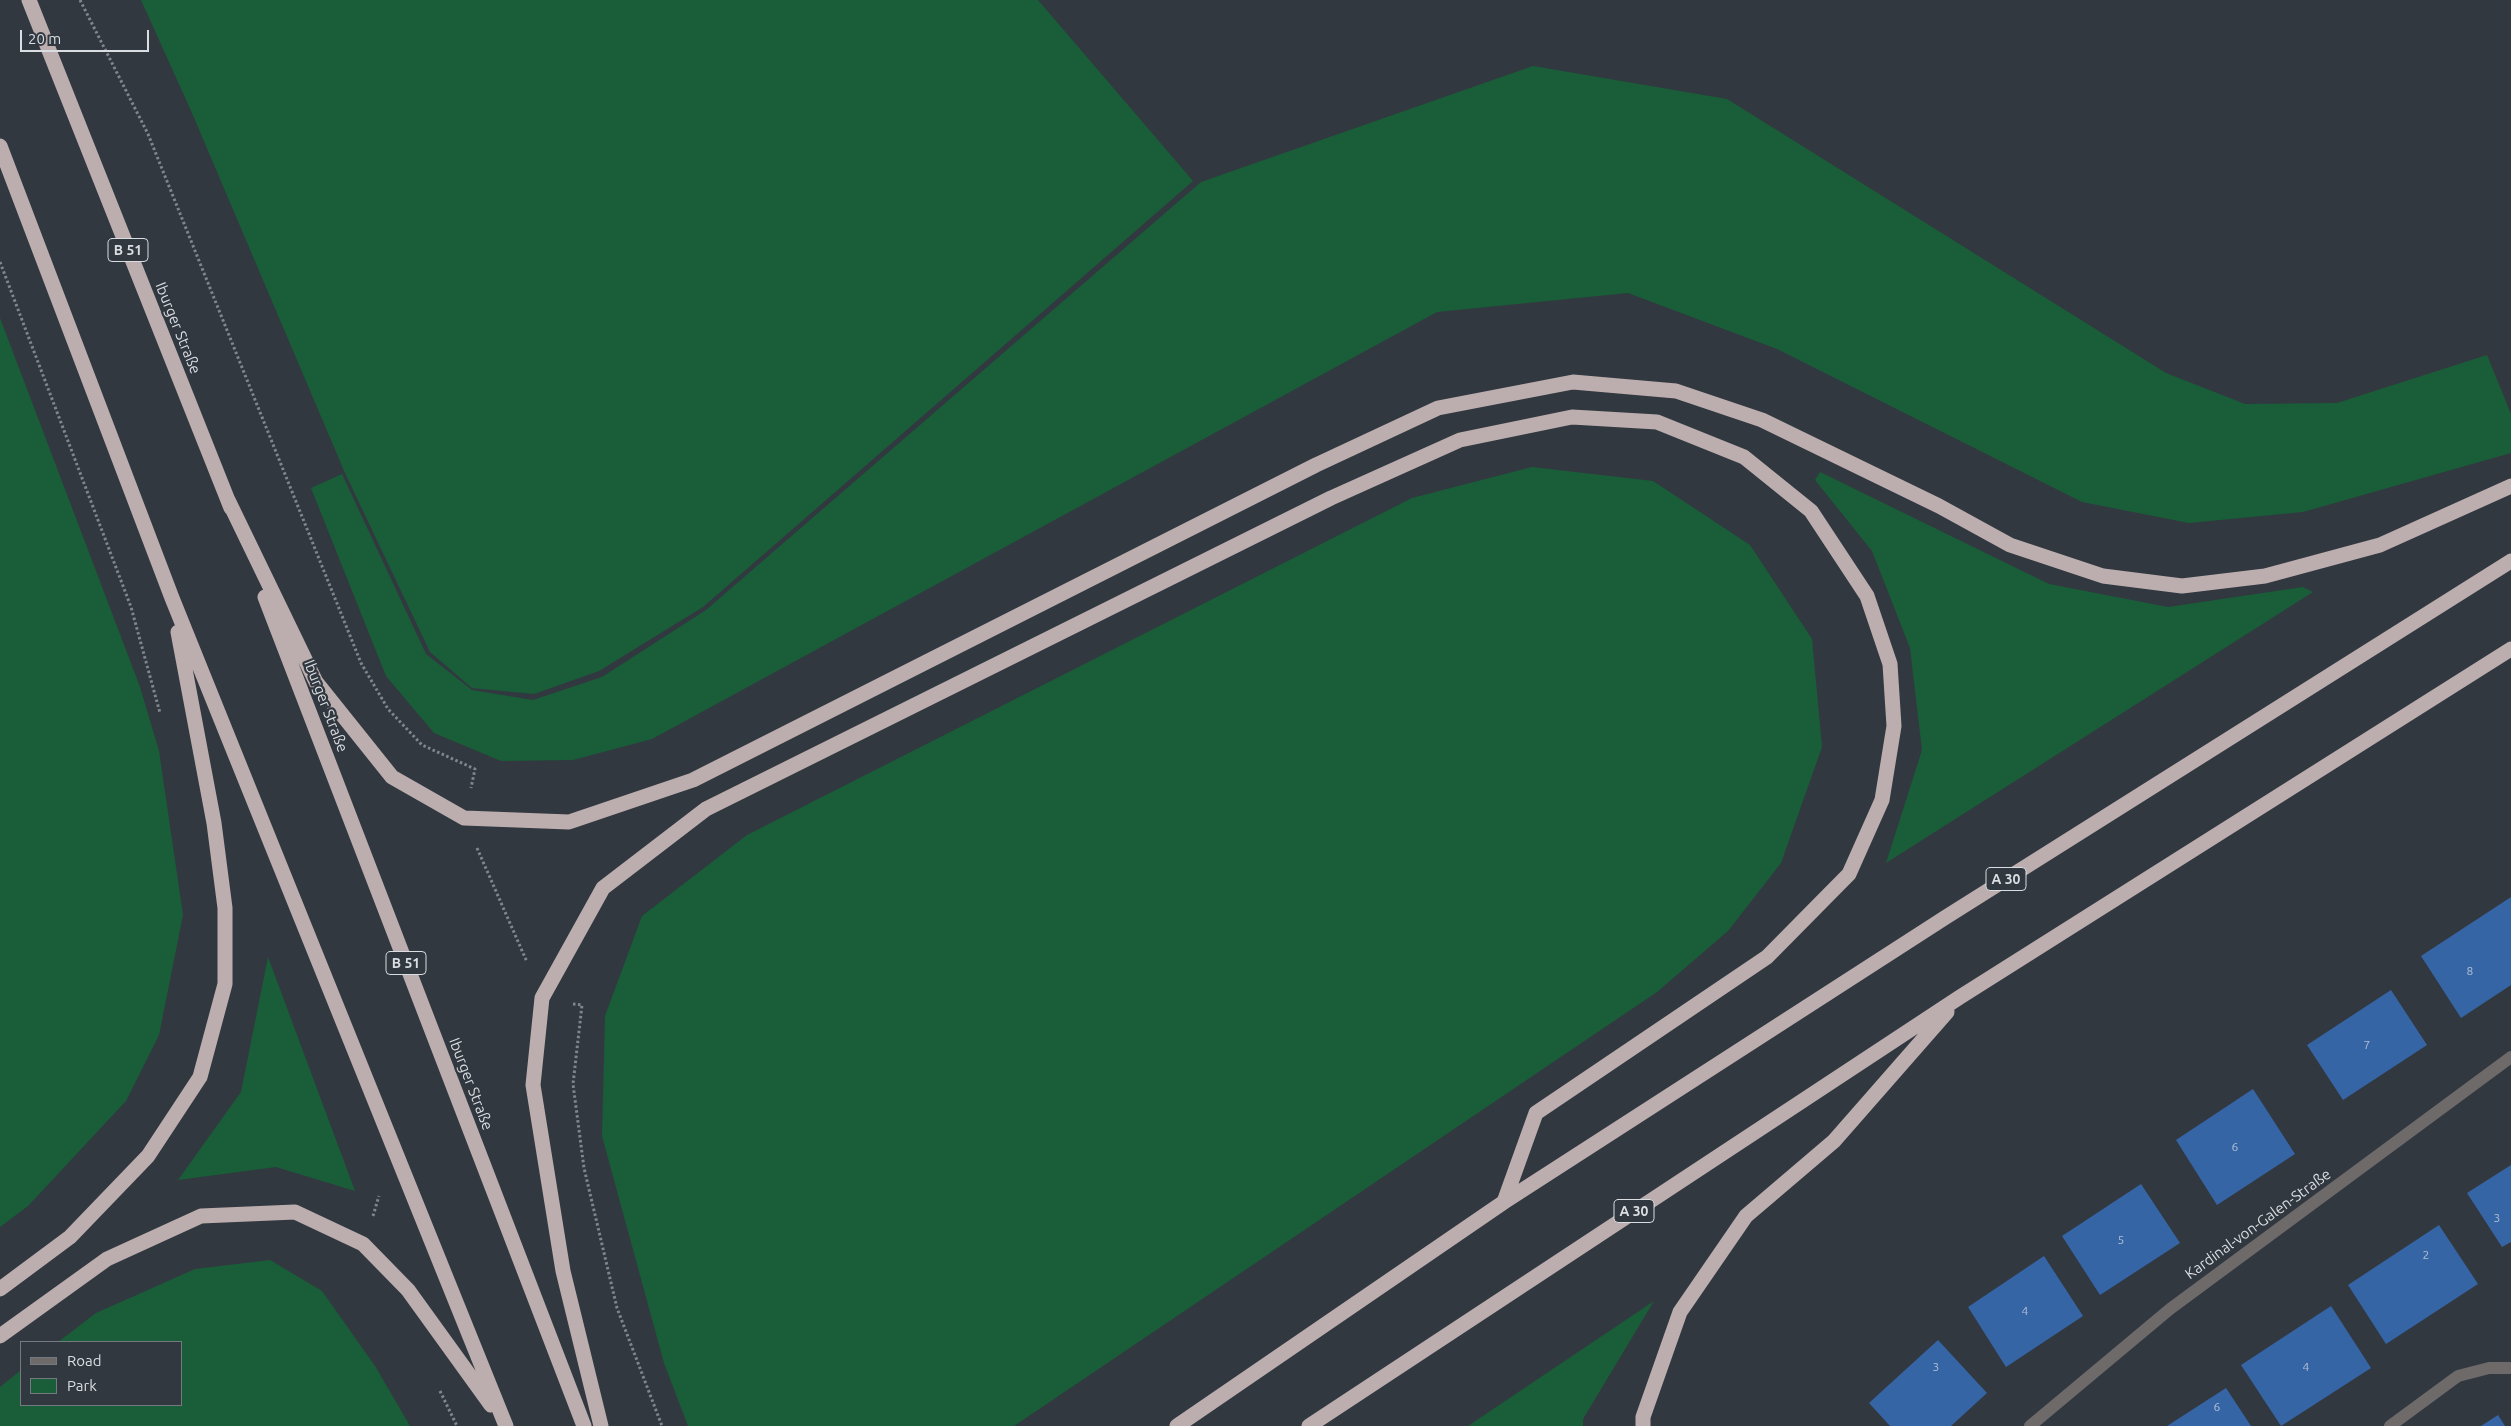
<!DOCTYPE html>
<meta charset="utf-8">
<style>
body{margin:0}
#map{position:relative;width:2511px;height:1426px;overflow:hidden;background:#323840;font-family:Ubuntu,sans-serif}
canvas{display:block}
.legend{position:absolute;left:20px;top:1341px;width:162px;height:65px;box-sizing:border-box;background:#323840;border:1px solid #757a81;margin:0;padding:6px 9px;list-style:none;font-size:15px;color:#dadee3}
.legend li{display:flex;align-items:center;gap:10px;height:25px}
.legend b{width:25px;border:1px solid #757a81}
.scale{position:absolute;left:20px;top:30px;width:129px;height:22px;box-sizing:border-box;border:2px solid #dadee3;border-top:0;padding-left:6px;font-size:15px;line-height:18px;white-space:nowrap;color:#dadee3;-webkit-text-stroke:4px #323840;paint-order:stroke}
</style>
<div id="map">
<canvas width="2511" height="1426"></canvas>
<ul class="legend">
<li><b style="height:6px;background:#6f6a6a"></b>Road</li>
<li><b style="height:14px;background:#195e38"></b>Park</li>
</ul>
<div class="scale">20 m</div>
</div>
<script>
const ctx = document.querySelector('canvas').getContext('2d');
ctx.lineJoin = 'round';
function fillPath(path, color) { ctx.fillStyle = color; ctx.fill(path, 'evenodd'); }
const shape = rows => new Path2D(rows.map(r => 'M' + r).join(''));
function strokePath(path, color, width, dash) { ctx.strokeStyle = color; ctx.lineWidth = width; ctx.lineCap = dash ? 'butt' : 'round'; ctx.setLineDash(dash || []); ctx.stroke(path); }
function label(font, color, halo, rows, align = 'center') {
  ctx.font = font + ' Ubuntu,sans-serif'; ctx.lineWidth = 4.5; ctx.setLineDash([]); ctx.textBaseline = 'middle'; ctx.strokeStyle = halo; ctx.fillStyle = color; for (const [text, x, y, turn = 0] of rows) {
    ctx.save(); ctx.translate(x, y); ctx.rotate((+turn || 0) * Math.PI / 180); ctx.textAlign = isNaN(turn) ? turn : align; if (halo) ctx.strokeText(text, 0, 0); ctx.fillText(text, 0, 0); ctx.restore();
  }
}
const green = shape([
 [141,0,1038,0,1193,181,703,607,599,671,534,694,472,688,430,652,345,473,192,113],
 [1533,66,1727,99,2166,373,2245,404,2337,403,2487,355,2511,414,2511,453,2303,512,2189,523,2082,502,1777,349,1628,293,1437,312,652,739,573,760,501,761,434,733,386,676,311,488,342,474,426,654,472,690,533,700,602,677,706,610,1201,182],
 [0,318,140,687,159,751,183,915,159,1035,126,1101,28,1206,0,1227],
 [1532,467,1653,481,1750,545,1812,639,1822,747,1781,863,1728,931,1657,992,1014,1426,688,1426,664,1363,602,1136,605,1016,642,916,747,835,1412,498],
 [1820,472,2049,584,2168,607,2303,587,2313,592,1886,863,1922,750,1910,648,1872,551,1815,480],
 [268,957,355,1191,276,1167,178,1180,241,1092],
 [270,1260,322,1291,375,1366,410,1426,0,1426,0,1387,21,1370,21,1405,181,1405,181,1342,58,1342,96,1313,195,1269],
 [1654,1301,1583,1419,1583,1426,1468,1426]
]);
const building = shape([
 [2511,897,2511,985,2461,1018,2421,956],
 [2391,990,2427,1045,2343,1100,2307,1045],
 [2253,1089,2295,1154,2217,1205,2176,1140],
 [2511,1165,2511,1242,2502,1247,2467,1193],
 [2141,1184,2180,1243,2100,1295,2062,1236],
 [2439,1225,2478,1284,2386,1344,2348,1285],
 [2044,1256,2083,1316,2006,1367,1968,1307],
 [2331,1306,2371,1368,2281,1426,2241,1365],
 [1938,1340,1987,1393,1951,1426,1890,1426,1869,1403],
 [2226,1388,2251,1426,2167,1426],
 [2498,1415,2505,1426,2481,1426]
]);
const path = shape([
 [80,0,148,134,361,663,388,709,422,745,475,769,471,788],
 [0,262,131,607,160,713],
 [477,848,527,962],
 [573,1004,582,1005,573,1084,584,1168,617,1308,662,1426],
 [373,1216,379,1196],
 [440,1391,457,1426]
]);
const minor = shape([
 [2030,1426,2170,1309,2511,1057],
 [2390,1426,2458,1376,2489,1368,2511,1368]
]);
const highway = shape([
 [29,0,231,508],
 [0,146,172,598,506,1426],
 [228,500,316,682,392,777,464,818,569,822,693,780,1316,465,1438,408,1573,382,1676,391,1762,420,1939,506,2010,545,2103,576,2182,586,2265,576,2380,545,2511,486],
 [265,597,584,1426],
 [0,1289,70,1237,148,1156,200,1077,225,984,225,908,214,823,178,632],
 [0,1336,107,1259,201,1216,295,1212,363,1244,408,1290,491,1405],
 [601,1426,563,1271,533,1085,542,998,603,888,706,809,1331,498,1460,440,1572,417,1657,422,1744,457,1811,511,1867,596,1890,664,1894,726,1882,800,1849,874,1767,957,1536,1113,1504,1202],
 [1177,1426,1504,1202,1946,917,2511,561],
 [1309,1426,1960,997,2511,649],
 [1643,1426,1643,1417,1680,1312,1746,1216,1834,1141,1947,1012]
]);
const numberNames = [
 ["8",2470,971],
 ["7",2367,1045],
 ["6",2235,1147],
 ["3",2497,1218],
 ["5",2121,1240],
 ["2",2426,1255],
 ["4",2025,1311],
 ["3",1936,1367],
 ["4",2306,1367],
 ["6",2217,1407]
];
const shields = [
 [128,250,40],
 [2006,879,40],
 [406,963,40],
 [1634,1211,40]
];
const shieldNames = [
 ["B 51",128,250],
 ["A 30",2006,879],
 ["B 51",406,963],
 ["A 30",1634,1211]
];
const streetNames = [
 ["Iburger Straße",178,328,68],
 ["Iburger Straße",326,706,69],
 ["Iburger Straße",471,1084,69],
 ["Kardinal-von-Galen-Straße",2258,1224,-36]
];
fillPath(green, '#195e38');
fillPath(building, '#3665a6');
strokePath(path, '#81868c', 3, [2.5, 2.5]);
strokePath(minor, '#6f6a6a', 12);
strokePath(highway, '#bcaeae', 15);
label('12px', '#b1c0d4', null, numberNames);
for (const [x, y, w] of shields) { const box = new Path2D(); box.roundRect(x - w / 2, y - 11.5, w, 23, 4); ctx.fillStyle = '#323840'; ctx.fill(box); strokePath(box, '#dadee3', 1); }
label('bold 14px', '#dadee3', null, shieldNames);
label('15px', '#dadee3', '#323840', streetNames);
</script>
